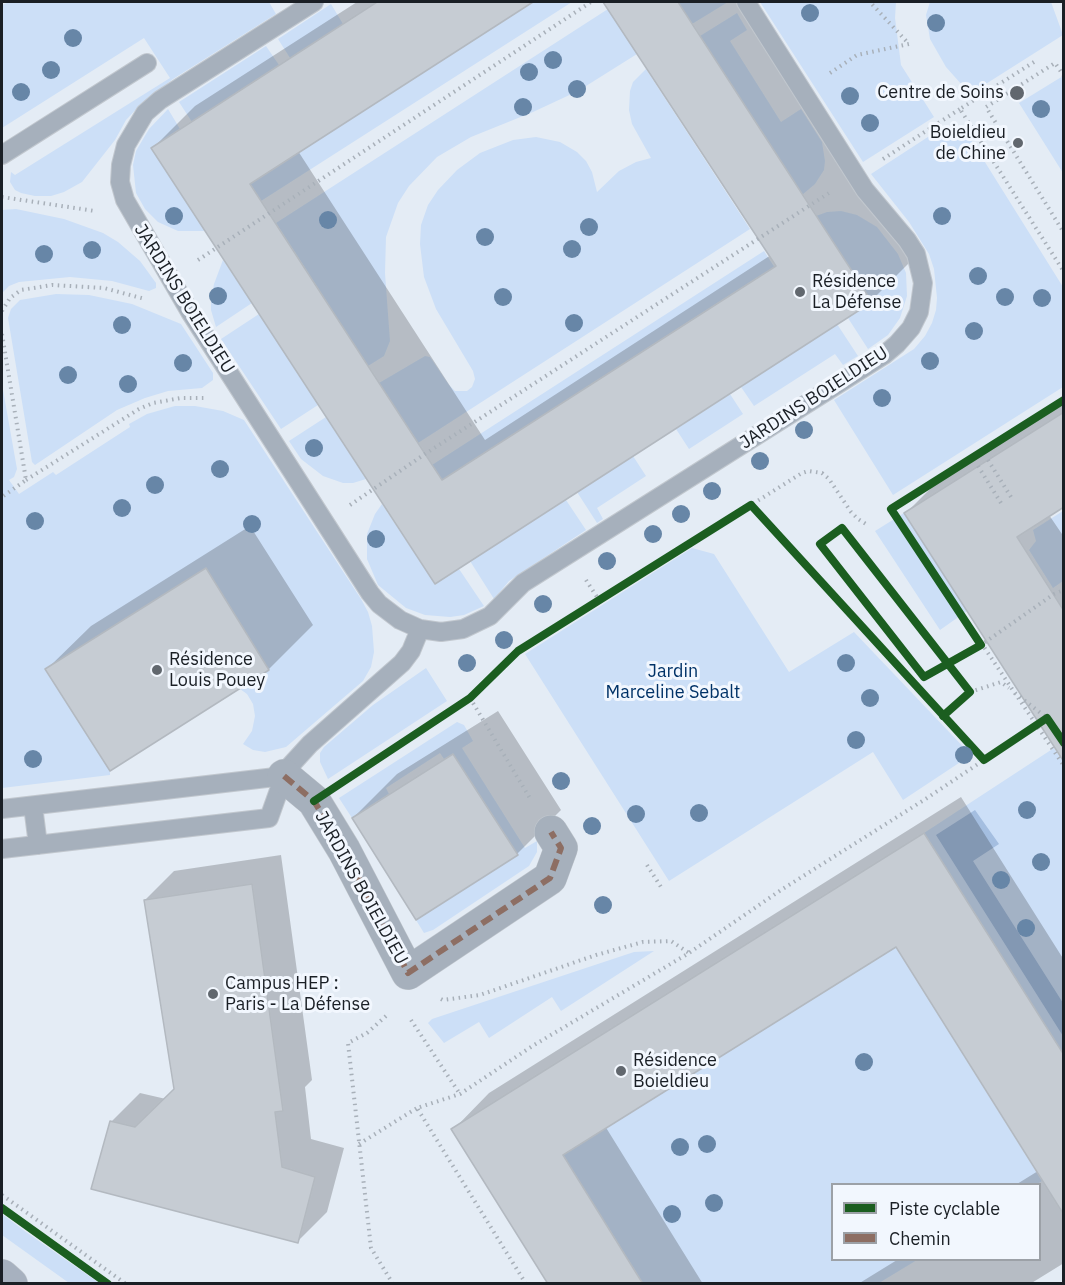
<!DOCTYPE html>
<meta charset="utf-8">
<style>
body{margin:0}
#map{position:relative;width:1065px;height:1285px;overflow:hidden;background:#e4ecf5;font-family:"IBM Plex Sans",sans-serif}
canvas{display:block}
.frame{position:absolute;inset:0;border:3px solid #1a1f25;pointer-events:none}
.legend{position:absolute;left:831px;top:1183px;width:210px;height:78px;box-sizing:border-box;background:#f2f7fe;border:2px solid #9ca1a7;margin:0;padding:8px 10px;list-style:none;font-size:18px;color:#1a1f25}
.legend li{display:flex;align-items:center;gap:12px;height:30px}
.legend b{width:30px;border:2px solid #9ca1a7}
</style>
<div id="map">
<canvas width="1065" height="1285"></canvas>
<div class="frame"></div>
<ul class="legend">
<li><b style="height:8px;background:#1b5e20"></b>Piste cyclable</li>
<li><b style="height:8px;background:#8d6e63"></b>Chemin</li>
</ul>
</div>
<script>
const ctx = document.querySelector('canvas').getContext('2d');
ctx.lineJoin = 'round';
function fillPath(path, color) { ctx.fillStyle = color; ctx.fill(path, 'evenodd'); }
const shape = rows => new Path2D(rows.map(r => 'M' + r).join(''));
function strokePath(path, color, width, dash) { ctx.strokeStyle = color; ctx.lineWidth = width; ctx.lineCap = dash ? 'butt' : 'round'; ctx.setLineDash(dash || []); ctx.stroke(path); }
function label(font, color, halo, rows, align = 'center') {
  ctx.font = font + ' "IBM Plex Sans",sans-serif'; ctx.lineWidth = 6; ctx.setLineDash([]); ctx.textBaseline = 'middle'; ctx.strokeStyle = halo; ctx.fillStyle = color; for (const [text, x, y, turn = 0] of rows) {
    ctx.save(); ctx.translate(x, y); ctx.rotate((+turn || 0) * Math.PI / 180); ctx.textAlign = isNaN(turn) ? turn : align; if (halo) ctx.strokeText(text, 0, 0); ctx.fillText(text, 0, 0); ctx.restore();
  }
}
const green = shape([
 [9,2,269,2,276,14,173,79,141,104,126,120,115,140,82,182,64,192,51,196,35,196,21,193,15,190,10,182,11,172,15,175,170,78,144,38,2,128,2,5],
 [533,2,572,2,261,201,248,180,265,174],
 [678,2,728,2,692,24],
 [760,2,896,2,895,18,901,65,934,117,863,162],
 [930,2,1051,2,1063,35,970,94,946,67,930,39,926,15],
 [331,4,343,24,290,58,278,39],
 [608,9,637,54,578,91,533,112,471,137,437,157,409,186,398,203,386,237,385,273,390,341,384,356,368,366,276,223],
 [737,13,747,30,730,41,781,122,801,109,822,142,825,161,824,170,815,184,802,195,700,36],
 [266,46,279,65,192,122,179,102],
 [646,69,750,229,418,443,379,383,425,356,430,357,449,385,455,391,467,391,472,387,475,379,473,371,436,309,424,277,420,244,421,225,428,205,438,190,457,170,480,153,513,140,536,137,560,142,577,152,586,161,592,172,597,192,619,171,636,162,651,158,632,124,629,110,630,91,633,82],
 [1063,76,1063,173,1019,103],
 [168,109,180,129,152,148,205,231,178,231,158,222,145,209,136,193,133,165,136,151,149,129],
 [963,127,1063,287,1063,387,893,495,834,400,914,349,925,336,932,323,936,310,937,298,934,269,929,254,909,222,871,174,931,135],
 [16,209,64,219,103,233,118,242,140,261,156,283,156,288,149,291,112,281,70,277,19,282,9,286,2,293,2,210],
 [841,211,857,215,877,227,898,254,906,273,907,296,900,318,888,335,868,349,848,318,816,216,827,212],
 [764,251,777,271,761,281,758,277,456,471,444,483,432,465],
 [223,260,252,303,216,327,211,310,211,300,214,284],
 [56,294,89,295,132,304,181,324,213,373,213,380,202,388,168,391,145,398,117,410,35,465,32,462,8,318,11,309,20,300],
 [259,314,318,405,281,429,221,339],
 [837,324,858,356,843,365,835,354,754,406,741,387],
 [2,384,17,469,14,477,9,480,19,494,53,472,56,475,130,427,129,424,147,414,175,406,195,406,223,411,244,420,361,599,368,612,372,626,374,652,371,667,363,681,286,747,265,752,253,750,243,744,252,731,255,716,253,704,247,694,240,689,269,670,206,569,46,669,110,771,110,775,2,788],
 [730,394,743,414,689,449,676,429],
 [326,417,366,479,353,483,343,483,323,476,301,459,289,441],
 [633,456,646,476,597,508,603,519,597,523,577,492],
 [566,500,586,530,509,581,494,599,470,561],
 [382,504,435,584,459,569,484,606,464,615,450,617,425,615,406,608,378,585,367,559,367,534,375,514],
 [1063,511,1063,581,1053,588,1029,550,1036,541,1033,530],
 [904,513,967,611,940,630,875,531],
 [692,548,714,554,789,672,854,632,971,755,903,800,873,752,669,881,525,654],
 [426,668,447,701,328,779,320,762,320,753,324,747,373,705],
 [457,722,464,725,473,741,462,748,525,848,537,841,537,852,529,866,433,930,424,933,416,920,517,855,453,754,444,759,440,753,386,788,389,794,352,818,339,798],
 [1054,748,1063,762,1063,1055,924,833],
 [896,947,1042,1181,1037,1184,832,1184,832,1260,917,1260,879,1283,643,1283,563,1155],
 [654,951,561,1011,552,997,489,1038,479,1022,444,1043,428,1023,432,1019,634,952],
 [2,1214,26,1232,99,1283,69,1283,2,1235]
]);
const water = shape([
 [975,810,999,844,973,861,1063,1003,1063,1036,936,835]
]);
const shadow = shape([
 [357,2,530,2,298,151,485,440,771,255,604,2,747,2,913,259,871,301,435,582,153,148,195,106],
 [1064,403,1064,506,1049,515,1064,537,1064,759,906,513,935,484],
 [250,526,313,625,269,669,110,769,47,669,91,626],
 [498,711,561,810,517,854,353,818,397,774],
 [961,797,1064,960,1064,1263,1030,1284,858,1284,897,1260,1040,1260,1040,1184,1017,1184,1038,1171,896,945,605,1126,703,1284,549,1284,453,1130,489,1093],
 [281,855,312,1080,305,1087,311,1139,344,1148,327,1212,298,1241,111,1122,140,1093,166,1099,175,1089,145,900,174,871]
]);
const building = shape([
 [377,2,533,2,250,184,442,480,776,266,603,2,678,2,872,302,435,584,151,148,377,2],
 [1064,412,1064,507,1017,537,1064,611,1064,762,904,513,1064,412],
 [206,568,269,670,110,771,45,669,206,568],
 [453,754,518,855,416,920,352,818,453,754],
 [924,833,1064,1055,1064,1215,896,947,563,1155,643,1284,548,1284,451,1129,924,833],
 [252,884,283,1111,275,1112,282,1167,315,1177,298,1243,91,1189,110,1121,135,1127,174,1089,144,900,252,884]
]);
const path = shape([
 [1034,62,960,109,1064,272],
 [830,73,857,55,909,44,870,2],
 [1064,76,1055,63,986,107,1064,233],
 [883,159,960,109],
 [2,197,95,211],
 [198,260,591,2],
 [2,311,10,298,21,290,52,285,104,288,145,299],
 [2,334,26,480,2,497],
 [1064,400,891,509,1064,766],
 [988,460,1011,497],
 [978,466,1001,503],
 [26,480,139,409,153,403,181,398,206,398],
 [350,505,425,454,829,193],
 [586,580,599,600],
 [970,692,842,528,820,544,924,677,981,645,1054,594,1064,590],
 [1015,693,1047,718,1064,743],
 [470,698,531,800],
 [943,716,970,692,1001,682,1009,688],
 [347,779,470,698,518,651,802,473,808,471,822,473,829,479,851,512,858,519,866,524],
 [647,865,661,887],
 [441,999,443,1000,480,995,596,955,643,942,671,941,689,953],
 [386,1016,367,1033,348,1043,371,1248,393,1284],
 [411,1020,460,1094],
 [359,1144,417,1108],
 [2,1195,126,1284],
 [526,1284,417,1108,460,1094,534,1045,689,953,781,890,924,800,1047,718]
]);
const service = shape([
 [314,2,160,100,145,113,126,145,121,165,120,182,125,200,190,312,370,593,379,604,400,620,420,629,441,632,463,629,490,616,523,583,884,355,897,344,911,328,919,312,923,283,916,254,907,240,865,190,746,2],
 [2,155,147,63],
 [33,806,38,845],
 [2,809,284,776],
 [2,849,269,818,284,776,289,767,310,744,402,663,411,651,420,629]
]);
const minor = shape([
 [284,776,314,801,344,850,408,973,550,878,561,848,551,832]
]);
const primary = shape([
 [2,1276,11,1284]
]);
const quiet = shape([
 [284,776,314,801,344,850,408,973,550,878,561,848,551,832]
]);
const cycleway = shape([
 [943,716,970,692,842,528,820,544,924,677,981,645,891,509,1064,400],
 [314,801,470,698,518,651,751,505,984,760,1047,718,1064,743],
 [2,1208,108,1284]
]);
const trees = [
 [810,13],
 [936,23],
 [73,38],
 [553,60],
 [51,70],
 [529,72],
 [577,89],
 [21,92],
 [850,96],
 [523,107],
 [1041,109],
 [870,123],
 [174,216],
 [942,216],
 [328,220],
 [589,227],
 [485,237],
 [572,249],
 [92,250],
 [44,254],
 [978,276],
 [218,296],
 [503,297],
 [1005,297],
 [1042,298],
 [574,323],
 [122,325],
 [974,331],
 [930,361],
 [183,363],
 [68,375],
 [128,384],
 [882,398],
 [804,430],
 [314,448],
 [760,461],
 [220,469],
 [155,485],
 [712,491],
 [122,508],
 [681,514],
 [35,521],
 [252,524],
 [653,534],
 [376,539],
 [607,561],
 [543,604],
 [504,640],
 [467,663],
 [846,663],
 [870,698],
 [856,740],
 [964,755],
 [33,759],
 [561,781],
 [1027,810],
 [699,813],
 [636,814],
 [592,826],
 [1041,862],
 [1001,880],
 [603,905],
 [1026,928],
 [864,1062],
 [707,1144],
 [680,1147],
 [714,1203],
 [672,1214]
];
const markers = [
 [1017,93,8,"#61676e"],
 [1018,143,6,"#61676e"],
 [800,292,6,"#61676e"],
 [157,670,6,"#61676e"],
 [213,994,6,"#61676e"],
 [621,1071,6,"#61676e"]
];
const poiNames = [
 ["Centre de Soins",1004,93,"right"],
 ["Boieldieu",1006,133,"right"],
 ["de Chine",1006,154,"right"],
 ["Résidence",812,282],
 ["La Défense",812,303],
 ["Résidence",169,660],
 ["Louis Pouey",169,681],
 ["Campus HEP :",225,984],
 ["Paris - La Défense",225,1005],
 ["Résidence",633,1061],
 ["Boieldieu",633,1082]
];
const streetNames = [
 ["JARDINS BOIELDIEU",184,299,58],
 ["JARDINS BOIELDIEU",814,398,-33],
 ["JARDINS BOIELDIEU",361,888,61]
];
const parkNames = [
 ["Jardin",673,672],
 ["Marceline Sebalt",673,693]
];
fillPath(green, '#ccdff7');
fillPath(water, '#a4bee0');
fillPath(shadow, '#0003');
fillPath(building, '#c6ccd3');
strokePath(building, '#b3b9c0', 1.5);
strokePath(service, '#c1c7ce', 20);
strokePath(minor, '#c1c7ce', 34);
strokePath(primary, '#c1c7ce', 34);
strokePath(path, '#a8b0b9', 4, [1.5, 4.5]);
strokePath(service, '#a6b0bc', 18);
strokePath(minor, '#a6b0bc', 33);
strokePath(primary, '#a7b1bf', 33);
strokePath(quiet, '#8d6e63', 6, [12, 6]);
strokePath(cycleway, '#1b5e20', 8);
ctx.fillStyle = '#6786a7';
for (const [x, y] of trees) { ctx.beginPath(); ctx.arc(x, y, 9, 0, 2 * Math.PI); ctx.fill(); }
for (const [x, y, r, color] of markers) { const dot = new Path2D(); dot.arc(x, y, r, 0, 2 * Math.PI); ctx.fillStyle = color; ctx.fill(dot); strokePath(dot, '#f2f7fe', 2); }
label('18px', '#1a1f25', '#f2f7fe', poiNames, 'left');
label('18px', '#1a1f25', '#f2f7fe', streetNames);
label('18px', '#003267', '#f2f7fe', parkNames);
</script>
